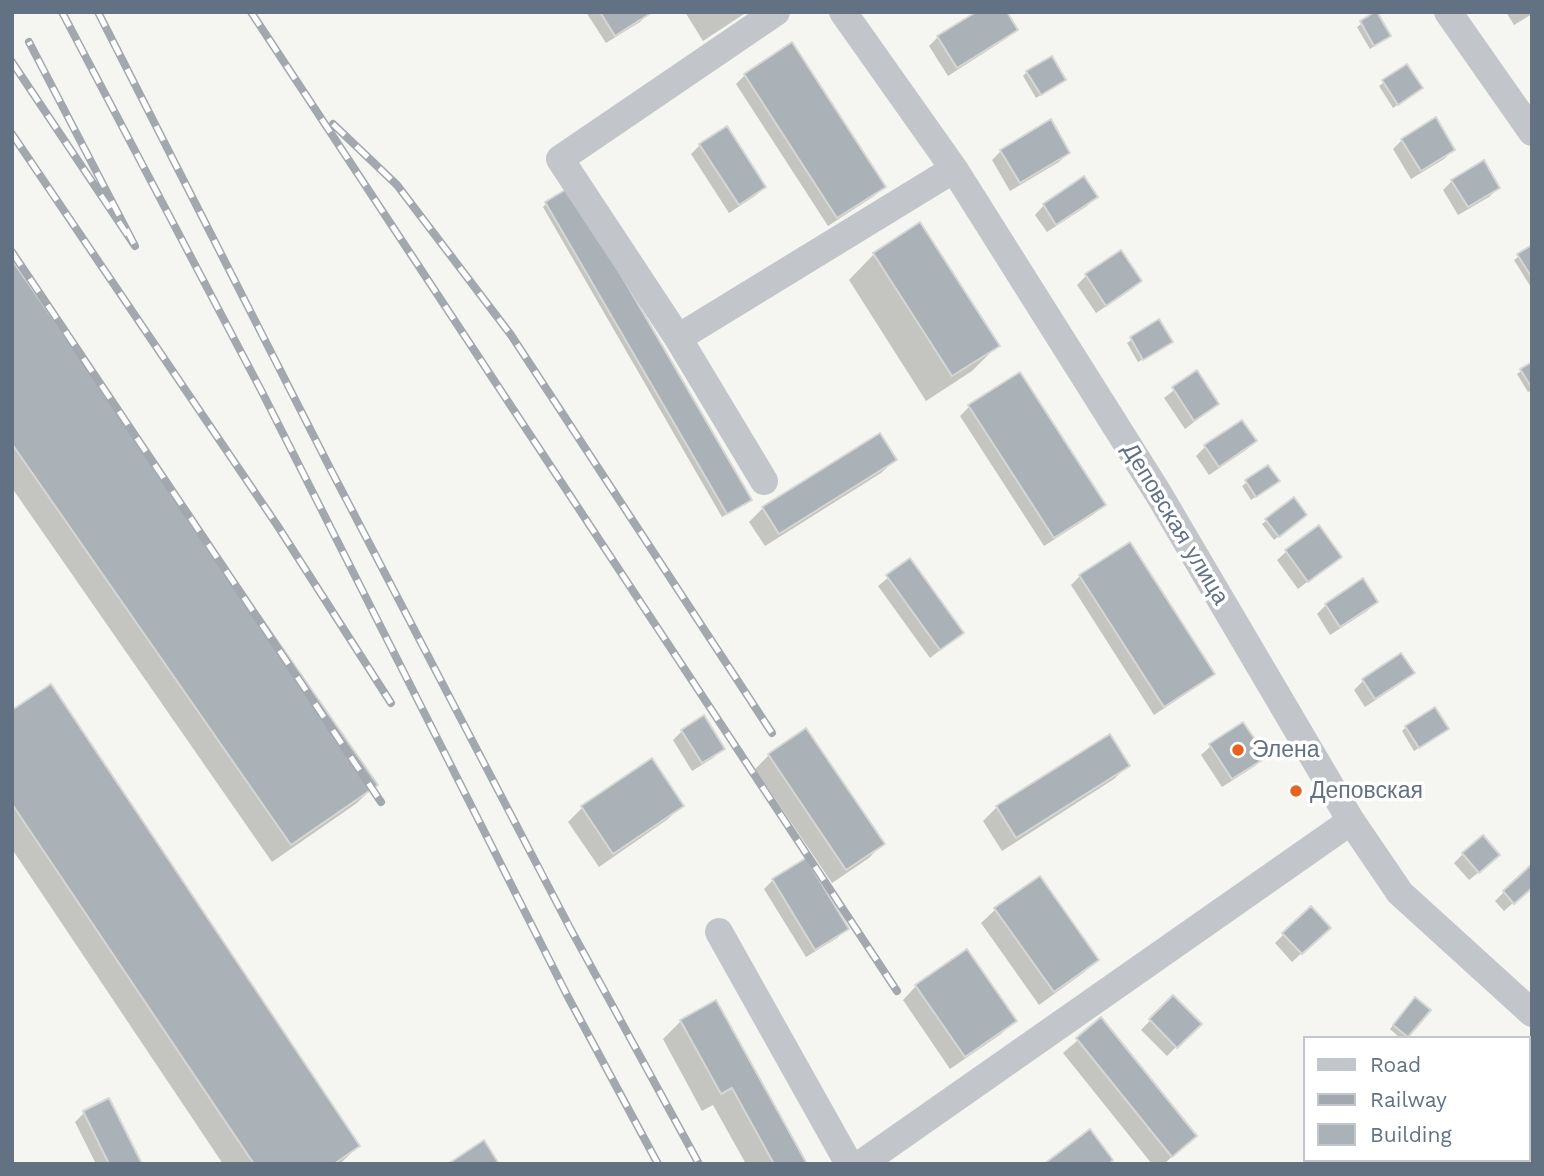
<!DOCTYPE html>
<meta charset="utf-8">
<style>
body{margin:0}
#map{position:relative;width:1544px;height:1176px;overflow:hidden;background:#f5f5f1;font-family:"Work Sans",sans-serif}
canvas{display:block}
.frame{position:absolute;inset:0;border:14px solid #637283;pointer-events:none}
.legend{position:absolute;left:1303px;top:1036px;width:228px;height:126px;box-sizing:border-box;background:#fff;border:2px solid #c1c7cd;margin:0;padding:9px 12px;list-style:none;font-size:21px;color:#637283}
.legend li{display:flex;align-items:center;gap:14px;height:35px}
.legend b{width:35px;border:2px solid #c1c7cd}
</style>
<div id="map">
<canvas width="1544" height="1176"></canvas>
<div class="frame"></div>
<ul class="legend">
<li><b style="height:9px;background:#c2c5c9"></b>Road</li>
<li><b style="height:9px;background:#a2a8ae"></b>Railway</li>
<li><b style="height:19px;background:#aab2b8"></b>Building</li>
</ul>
</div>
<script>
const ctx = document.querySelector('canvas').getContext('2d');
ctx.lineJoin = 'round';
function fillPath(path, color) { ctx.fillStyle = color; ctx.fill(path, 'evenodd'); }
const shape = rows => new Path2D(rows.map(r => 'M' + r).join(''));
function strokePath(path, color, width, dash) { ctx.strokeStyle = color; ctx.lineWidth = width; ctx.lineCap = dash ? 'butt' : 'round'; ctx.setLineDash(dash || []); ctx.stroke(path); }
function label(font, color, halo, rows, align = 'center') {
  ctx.font = font + ' "Work Sans",sans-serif'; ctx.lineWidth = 7; ctx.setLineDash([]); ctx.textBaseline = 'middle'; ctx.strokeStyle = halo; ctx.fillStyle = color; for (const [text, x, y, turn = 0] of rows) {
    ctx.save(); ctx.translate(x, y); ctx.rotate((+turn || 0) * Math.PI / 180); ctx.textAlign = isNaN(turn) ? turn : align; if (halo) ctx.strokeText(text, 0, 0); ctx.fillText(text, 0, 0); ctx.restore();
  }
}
const shadow = shape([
 [586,12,649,12,640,22,606,43],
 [685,12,747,12,703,41],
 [1506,12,1532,12,1532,14,1514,25],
 [1376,14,1389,36,1370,49,1357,27],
 [1016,29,1007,38,948,76,929,46,938,37],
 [1407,66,1421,88,1393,108,1379,86],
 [1027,72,1064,80,1036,98,1023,76],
 [745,75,883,187,874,196,828,226,736,84],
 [1435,120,1453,150,1444,159,1411,179,1393,149,1402,140],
 [700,145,764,187,755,196,729,213,691,154],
 [1001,151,1068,153,1059,162,1010,191,992,160],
 [1084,179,1096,196,1087,206,1047,232,1035,215,1044,205],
 [1452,181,1498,188,1489,197,1458,215,1443,190],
 [547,203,745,503,722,517,543,207],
 [1532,247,1532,289,1514,260],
 [1121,252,1140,281,1131,290,1096,313,1077,285,1086,276],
 [874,254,997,346,972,371,926,401,849,280],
 [12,263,375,785,357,803,272,862,12,488],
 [1159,321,1167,345,1138,362,1127,343],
 [1532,364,1532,390,1528,392,1517,374],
 [1196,373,1217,404,1185,429,1164,398],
 [969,407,1103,505,1094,514,1044,546,960,416],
 [1242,422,1255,441,1246,450,1209,475,1196,456,1205,447],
 [895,460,881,473,765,546,749,522,763,508],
 [1268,467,1273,485,1251,500,1242,486],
 [1294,500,1301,519,1274,540,1262,524],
 [1287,551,1340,557,1298,589,1277,560],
 [910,560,962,633,930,658,878,586],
 [1080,576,1213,673,1204,682,1154,715,1071,585],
 [1376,601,1367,611,1330,635,1317,614,1326,605],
 [1401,656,1412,673,1403,682,1365,707,1354,690,1363,681],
 [12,712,358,1146,340,1164,223,1164,12,849],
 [1406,727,1442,733,1414,751,1402,731],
 [682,731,722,749,713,758,692,771,673,740],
 [1110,736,1128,765,1114,779,1002,851,983,821,997,807],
 [1211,746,1264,757,1255,766,1222,787,1201,755],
 [769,755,882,844,869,858,832,883,755,769],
 [651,760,682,805,668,819,599,867,568,822,582,808],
 [1463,854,1489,864,1469,880,1454,863],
 [1039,878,1097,960,1083,973,1039,1005,981,923,995,910],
 [773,880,846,929,837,938,806,957,764,889],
 [1532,886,1504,911,1495,901,1504,892],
 [1284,934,1319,937,1292,962,1275,943],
 [916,986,1014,1021,1001,1034,950,1069,903,1000],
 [1173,997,1199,1024,1167,1056,1141,1030],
 [1411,1003,1428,1010,1405,1038,1400,1038,1390,1029],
 [1101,1020,1194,1136,1164,1164,1152,1164,1063,1053],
 [681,1021,805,1164,746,1164,713,1105,702,1111,663,1039],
 [84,1113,140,1164,96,1164,75,1122],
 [1450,1160,1476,1160,1482,1164,1448,1164]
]);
const building = shape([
 [600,12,651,12,651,13,615,36,600,12],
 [976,12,1007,12,1018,30,957,68,937,36,976,12],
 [1375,12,1377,12,1391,36,1374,46,1360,21,1375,12],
 [792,42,886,187,837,218,744,74,792,42],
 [1052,56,1066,80,1041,95,1026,71,1052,56],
 [1407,64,1423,88,1398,105,1382,80,1407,64],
 [1436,117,1455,150,1421,171,1401,139,1436,117],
 [1051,119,1070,153,1020,183,1000,150,1051,119],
 [727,126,766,187,739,205,699,144,727,126],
 [1484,160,1500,188,1468,207,1451,180,1484,160],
 [1084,176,1098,197,1056,225,1043,204,1084,176],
 [570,187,752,500,727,514,545,202,570,187],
 [920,222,1000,346,952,376,873,253,920,222],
 [1532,245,1532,278,1517,254,1532,245],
 [1121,250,1142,281,1106,306,1085,274,1121,250],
 [12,260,378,785,291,845,12,444,12,260],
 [1159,319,1173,342,1143,360,1130,337,1159,319],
 [1532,362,1532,388,1520,369,1532,362],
 [1197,370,1219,404,1194,421,1172,387,1197,370],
 [1020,372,1106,505,1054,538,968,405,1020,372],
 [1242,420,1257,441,1219,467,1204,445,1242,420],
 [880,433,897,460,779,534,762,507,880,433],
 [1268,465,1280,481,1256,497,1245,480,1268,465],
 [1294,497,1307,515,1279,537,1265,519,1294,497],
 [1319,525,1342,557,1308,582,1285,550,1319,525],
 [1130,542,1215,674,1164,707,1079,575,1130,542],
 [910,558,964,633,940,650,886,575,910,558],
 [1363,578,1378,602,1340,627,1325,604,1363,578],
 [1401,653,1415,673,1375,699,1362,679,1401,653],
 [51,684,360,1146,334,1164,254,1164,12,804,12,710,51,684],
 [1435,707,1449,729,1419,748,1405,726,1435,707],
 [704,715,725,749,702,763,681,730,704,715],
 [1243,722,1267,757,1232,779,1209,744,1243,722],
 [806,728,885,844,846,870,768,754,806,728],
 [1110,734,1130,766,1016,838,996,806,1110,734],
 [652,758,684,806,613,854,581,806,652,758],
 [1483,835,1500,855,1479,873,1462,853,1483,835],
 [806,858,849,929,815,950,772,879,806,858],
 [1532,864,1532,888,1514,904,1503,891,1532,864],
 [1040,876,1099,960,1054,992,994,908,1040,876],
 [1311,906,1331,928,1302,954,1282,933,1311,906],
 [967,949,1017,1021,965,1057,915,985,967,949],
 [1173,995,1202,1024,1177,1048,1149,1019,1173,995],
 [1415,997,1431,1010,1408,1037,1393,1025,1415,997],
 [716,1000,807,1164,774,1164,732,1088,721,1094,680,1020,716,1000],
 [1101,1017,1197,1136,1172,1157,1076,1038,1101,1017],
 [109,1098,142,1164,109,1164,83,1111,109,1098],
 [1090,1129,1113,1160,1109,1164,1044,1164,1090,1129],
 [484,1140,499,1164,448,1164,484,1140]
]);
const minor = shape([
 [843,12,954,169,1158,493,1351,821,1400,893,1532,1013],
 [1448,12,1532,132],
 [678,338,954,169],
 [764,481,678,338,560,159,776,12],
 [719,932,849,1164],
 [861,1164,1351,821]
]);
const rail = shape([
 [62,12,262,392,568,997,658,1164],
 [98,12,331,470,570,928,699,1164],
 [251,12,897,991],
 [12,62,135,246,29,42],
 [333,124,397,185,511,335,772,733],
 [12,134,277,525,391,703],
 [12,252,381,802]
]);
const markers = [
 [1238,750,7,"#e7621f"],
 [1296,791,7,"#e7621f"]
];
const streetNames = [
 ["Деповская улица",1175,524,59]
];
const poiNames = [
 ["Элена",1252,750],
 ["Деповская",1310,791]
];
fillPath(shadow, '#0003');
fillPath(building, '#aab2b8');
strokePath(building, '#d6d6d4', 2);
strokePath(minor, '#c2c5c9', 28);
strokePath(rail, '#a2a8ae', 8);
strokePath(rail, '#fff', 5, [16]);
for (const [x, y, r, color] of markers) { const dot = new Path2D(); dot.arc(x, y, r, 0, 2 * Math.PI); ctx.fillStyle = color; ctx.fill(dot); strokePath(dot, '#fff', 2.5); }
label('23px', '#637283', '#fff', streetNames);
label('23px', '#637283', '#fff', poiNames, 'left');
</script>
